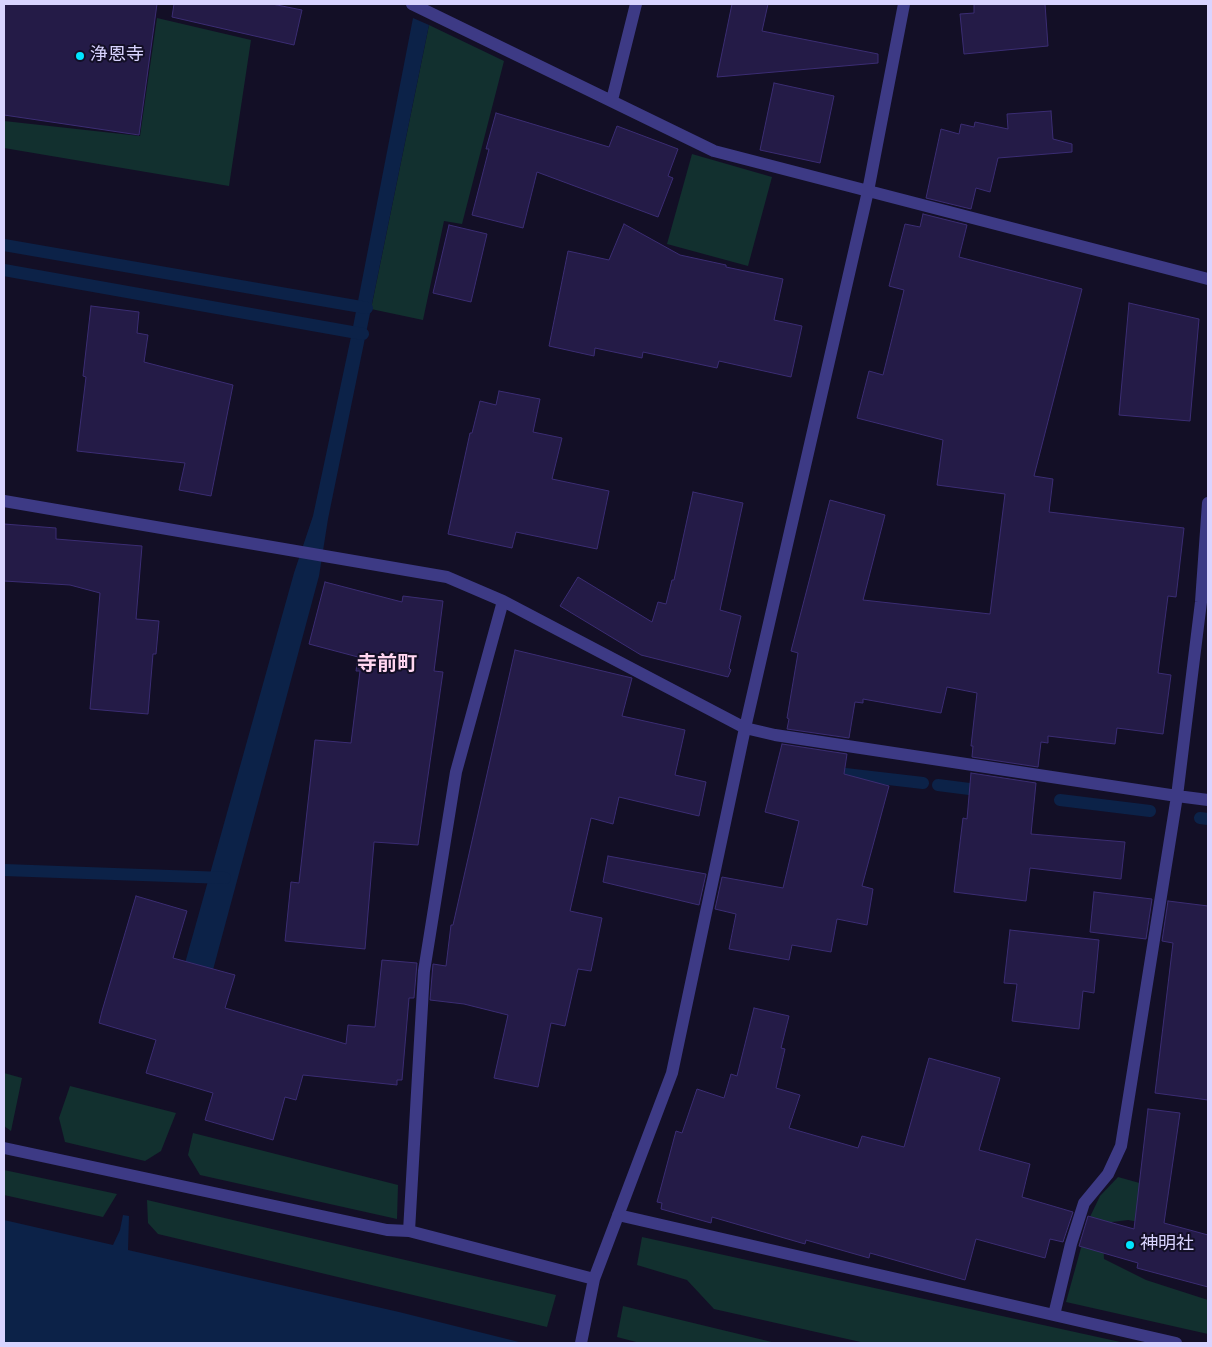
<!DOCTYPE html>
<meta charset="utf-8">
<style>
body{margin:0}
#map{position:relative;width:1212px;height:1347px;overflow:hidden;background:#130f26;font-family:"Nunito Sans",sans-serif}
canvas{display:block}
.frame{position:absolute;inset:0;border:5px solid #d9d4ff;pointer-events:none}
</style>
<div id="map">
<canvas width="1212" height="1347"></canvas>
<div class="frame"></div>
</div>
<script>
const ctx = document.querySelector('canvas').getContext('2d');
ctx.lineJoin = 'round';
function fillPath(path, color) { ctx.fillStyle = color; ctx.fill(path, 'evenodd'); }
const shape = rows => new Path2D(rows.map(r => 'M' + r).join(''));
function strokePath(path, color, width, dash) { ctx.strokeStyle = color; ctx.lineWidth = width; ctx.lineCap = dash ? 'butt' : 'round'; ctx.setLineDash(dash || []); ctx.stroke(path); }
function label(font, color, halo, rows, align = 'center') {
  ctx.font = font + ' "Nunito Sans","Noto Sans JP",sans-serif'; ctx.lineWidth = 4; ctx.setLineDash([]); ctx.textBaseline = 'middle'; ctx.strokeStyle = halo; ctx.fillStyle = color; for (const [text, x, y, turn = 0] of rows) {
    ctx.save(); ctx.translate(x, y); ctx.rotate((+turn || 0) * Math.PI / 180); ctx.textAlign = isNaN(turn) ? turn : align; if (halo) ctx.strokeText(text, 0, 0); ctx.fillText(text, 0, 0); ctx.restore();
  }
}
const green = shape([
 [157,18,251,40,229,186,4,148,4,121,140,136],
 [429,25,504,61,462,224,444,221,423,320,371,309],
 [692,154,772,177,748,266,667,244],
 [4,1073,22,1078,11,1131,4,1126],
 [70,1086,176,1113,161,1151,145,1161,65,1142,59,1118],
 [193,1133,398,1185,397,1219,200,1175,188,1155],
 [4,1170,117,1194,103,1217,4,1195],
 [1118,1177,1161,1189,1145,1223,1128,1220,1112,1222,1103,1238,1104,1259,1146,1280,1208,1300,1208,1334,1066,1302,1089,1219,1100,1196],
 [147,1200,556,1295,547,1327,158,1234,148,1223],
 [642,1237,1125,1343,865,1343,714,1309,687,1280,637,1265],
 [623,1306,776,1343,640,1343,617,1337]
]);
const water = shape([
 [413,18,429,25,328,519,319,576,203,1007,175,999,294,573,313,516,352,332],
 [123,1215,129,1216,128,1250,399,1312,523,1343,4,1343,4,1220,113,1245,120,1230]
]);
const stream = shape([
 [4,245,367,308],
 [4,270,363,334],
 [828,772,923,783],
 [938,785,985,791],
 [1060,800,1150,811],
 [1200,818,1208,819],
 [4,870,225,878]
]);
const building = shape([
 [4,4,157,4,139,135,4,115,4,4],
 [174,4,272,4,302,10,294,45,172,17,174,4],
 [732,4,768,4,762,31,878,54,878,63,717,77,732,4],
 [974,4,1045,4,1048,46,964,54,960,14,974,13,974,4],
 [774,83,834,96,820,163,760,150,774,83],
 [1051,111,1053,139,1072,144,1072,152,998,158,990,192,976,188,971,209,926,198,941,129,959,134,961,124,974,127,975,122,1008,129,1007,114,1051,111],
 [496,113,609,147,617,126,678,149,668,176,673,178,658,217,537,172,523,228,472,215,489,149,486,149,496,113],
 [923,214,967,225,959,257,1082,289,1034,476,1053,479,1049,512,1184,528,1176,597,1168,596,1158,673,1171,675,1163,734,1117,728,1115,744,1048,736,1048,743,1041,742,1038,767,972,757,973,746,971,746,977,693,947,687,941,713,863,699,863,703,855,702,849,738,787,729,789,719,787,718,798,653,791,651,830,500,885,515,863,600,990,614,1005,494,937,485,943,440,857,418,869,371,883,375,904,290,889,286,905,224,920,227,923,214],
 [624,224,680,255,726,265,726,267,783,279,774,320,802,326,791,377,719,361,717,368,643,352,642,358,595,348,594,356,549,346,568,251,609,260,624,224],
 [449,225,487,234,471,302,433,293,449,225],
 [1129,303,1199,319,1190,421,1119,415,1129,303],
 [91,306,139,312,137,333,148,335,144,362,233,385,211,496,179,490,185,463,77,451,86,377,83,376,91,306],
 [499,391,540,399,533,432,562,438,552,479,609,491,597,549,516,532,512,548,448,534,470,433,472,433,480,401,496,405,499,391],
 [693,492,743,503,720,610,741,616,729,668,731,670,728,677,641,655,560,606,578,577,652,622,658,602,666,604,672,580,674,580,693,492],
 [4,524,56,528,56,539,142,546,136,619,159,621,156,654,153,654,148,714,90,709,100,593,70,585,4,581,4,524],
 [325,582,402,602,403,596,443,601,434,671,443,672,418,845,374,842,365,949,285,941,291,882,299,883,315,740,351,743,360,671,356,671,358,657,309,644,325,582],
 [515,650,632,678,622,716,685,730,675,775,706,782,699,816,619,797,613,824,591,818,570,911,602,918,591,971,578,969,565,1026,551,1023,538,1087,494,1078,508,1015,464,1004,430,1000,433,964,446,966,451,925,453,925,515,650],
 [782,744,847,754,844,774,889,786,862,886,873,889,867,925,837,919,831,952,792,945,789,960,729,949,736,914,715,909,722,877,783,888,799,821,765,812,782,744],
 [971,773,1036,783,1031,834,1125,842,1121,879,1030,868,1026,901,954,892,963,818,967,819,971,773],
 [608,856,706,874,699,905,603,882,608,856],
 [1094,892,1152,899,1146,939,1090,932,1094,892],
 [136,896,187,911,173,958,235,975,225,1008,346,1044,348,1025,375,1027,382,960,417,963,414,998,409,998,402,1080,397,1080,397,1085,303,1075,296,1100,285,1097,273,1140,205,1120,213,1093,146,1073,156,1040,99,1023,102,1011,136,896],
 [1168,901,1208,906,1208,1100,1155,1093,1173,943,1162,941,1168,901],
 [1010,930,1099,940,1094,993,1083,991,1079,1029,1012,1021,1017,984,1004,983,1010,930],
 [754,1008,789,1016,781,1048,785,1049,776,1088,800,1095,789,1128,858,1148,862,1136,904,1147,929,1058,1000,1078,979,1150,1030,1164,1022,1197,1073,1212,1063,1242,1050,1239,1045,1258,976,1239,965,1280,870,1253,869,1258,806,1240,805,1244,712,1217,711,1223,661,1209,662,1203,657,1202,676,1131,682,1133,697,1089,724,1098,731,1074,737,1076,754,1008],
 [1148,1109,1180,1113,1164,1223,1208,1235,1208,1287,1137,1268,1138,1263,1079,1246,1088,1216,1134,1229,1148,1109]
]);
const minor = shape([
 [412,4,714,151,1208,279],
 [612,100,636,4],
 [4,501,447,577,503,601,745,728,775,735,1177,796,1208,800],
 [4,1148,387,1230,409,1231,594,1279],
 [618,1215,1176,1343],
 [409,1231,424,971,456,772,503,601],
 [1054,1315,1071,1244,1084,1203,1108,1174,1121,1146,1177,796,1201,602,1208,503],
 [581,1343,594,1279,672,1073,745,728,868,191,904,4]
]);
const markers = [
 [80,56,5,"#00e5ff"],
 [1130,1245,5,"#00e5ff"]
];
const poiNames = [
 ["浄恩寺",90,56],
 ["神明社",1140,1245]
];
const quarterNames = [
 ["寺前町",387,665]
];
fillPath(green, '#12302f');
fillPath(water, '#0c2248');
strokePath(stream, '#0c2248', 12);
fillPath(building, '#241b47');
strokePath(building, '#3b2d73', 1);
strokePath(minor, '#3d3a85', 12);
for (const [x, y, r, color] of markers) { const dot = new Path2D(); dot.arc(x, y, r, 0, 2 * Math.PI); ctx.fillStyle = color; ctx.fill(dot); strokePath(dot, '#130f26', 2); }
label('18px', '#d9d4ff', '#130f26', poiNames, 'left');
label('bold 20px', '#ffd6f0', '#130f26', quarterNames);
</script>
